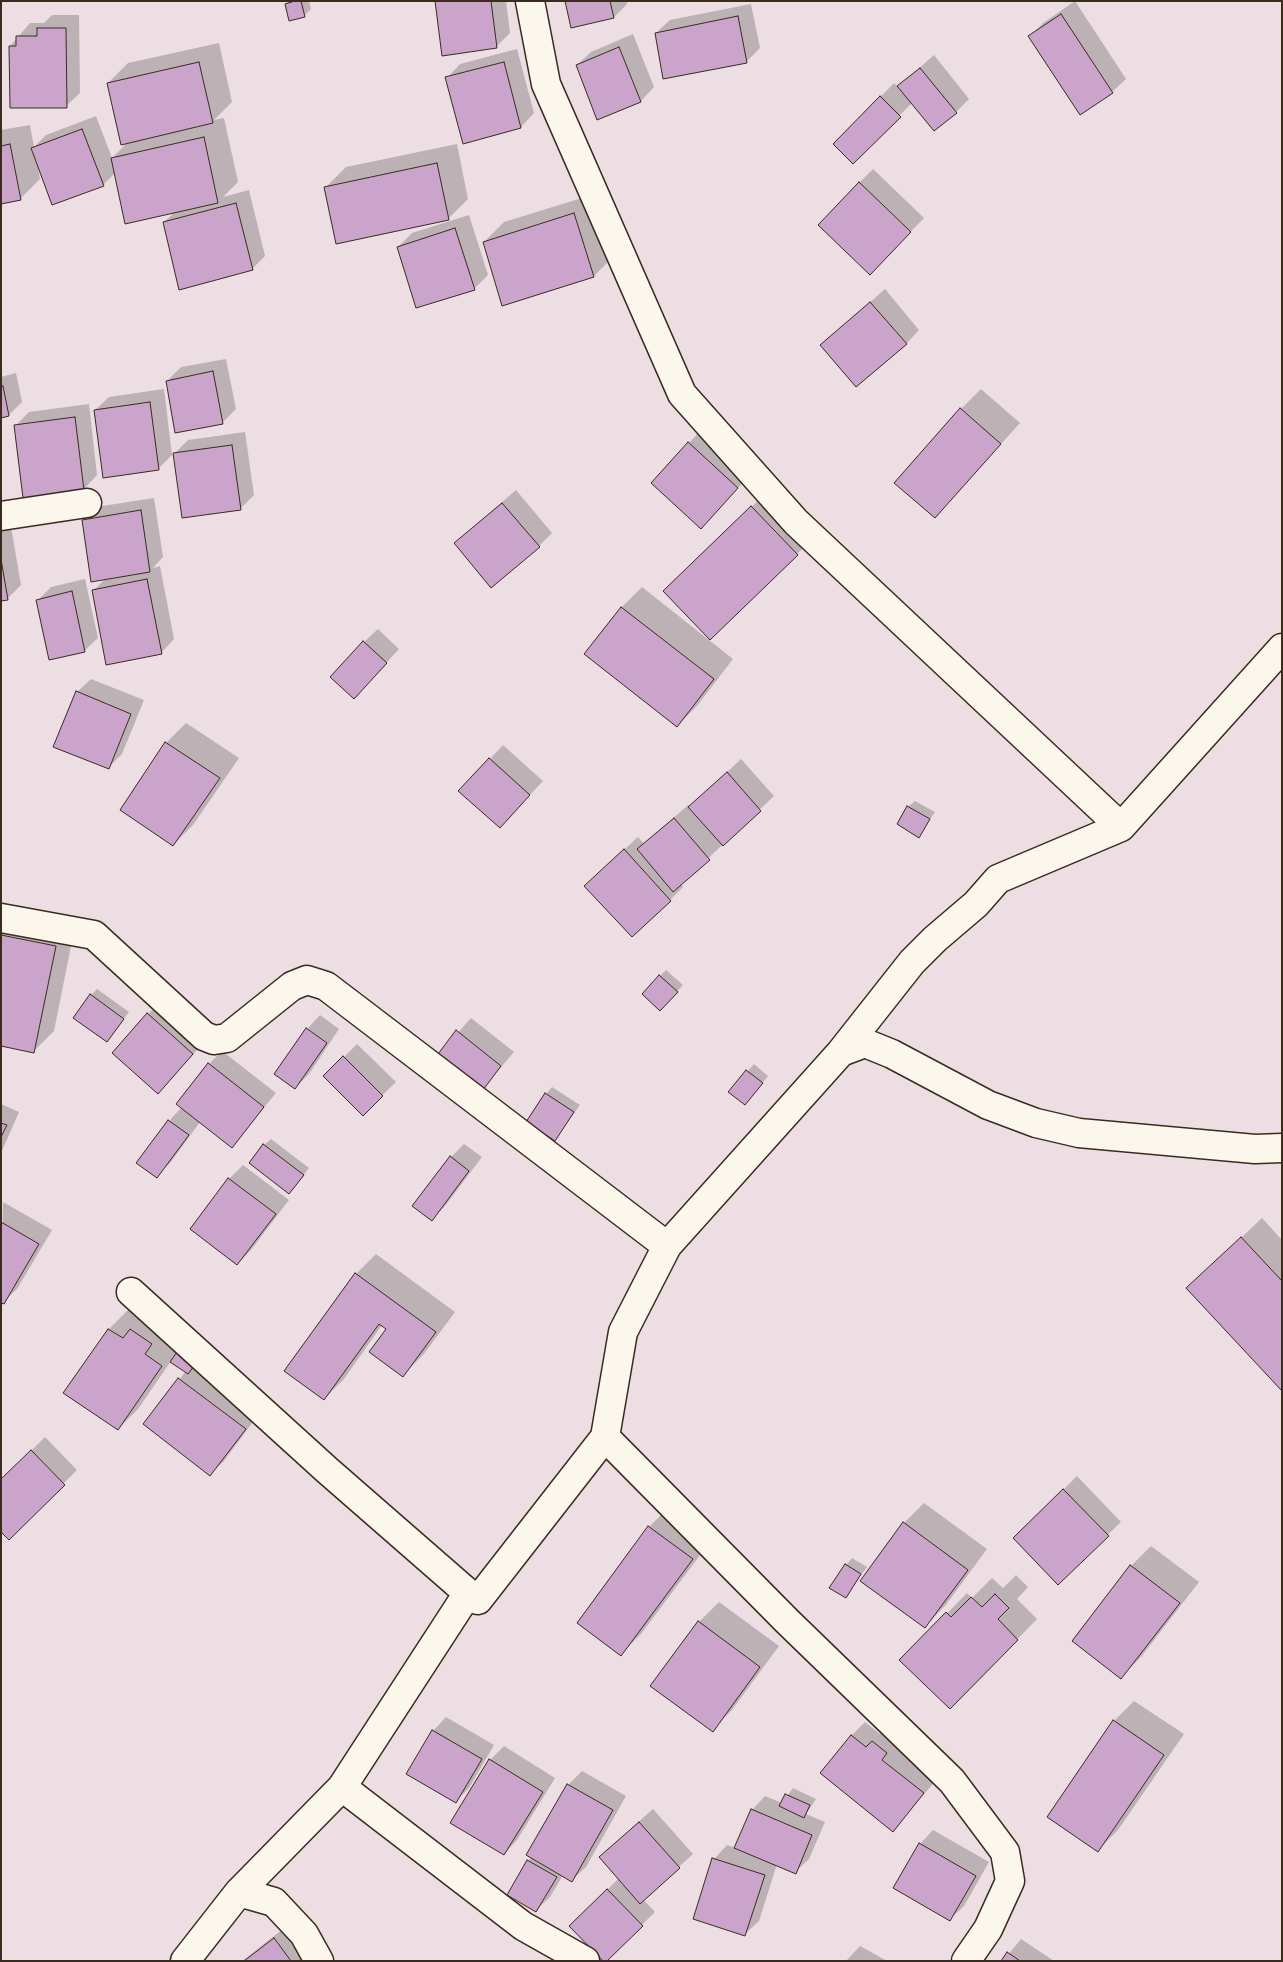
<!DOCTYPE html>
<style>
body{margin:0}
#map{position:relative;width:1283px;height:1962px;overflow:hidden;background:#ecdee2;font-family:"Balsamiq Sans",sans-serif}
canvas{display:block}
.frame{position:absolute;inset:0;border:2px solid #3b2a1e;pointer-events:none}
</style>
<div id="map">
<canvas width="1283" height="1962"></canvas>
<div class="frame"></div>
</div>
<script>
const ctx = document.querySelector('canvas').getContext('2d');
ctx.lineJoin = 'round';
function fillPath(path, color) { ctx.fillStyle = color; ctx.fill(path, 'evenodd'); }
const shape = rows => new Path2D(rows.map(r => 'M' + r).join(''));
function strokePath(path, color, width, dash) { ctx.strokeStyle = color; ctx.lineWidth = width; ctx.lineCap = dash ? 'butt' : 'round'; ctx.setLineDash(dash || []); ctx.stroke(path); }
const shadow = shape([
 [289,1,309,1,311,9,304,16,286,4],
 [436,1,506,1,510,33,496,47],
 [566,1,627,1,627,4,614,17],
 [1075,1,1126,79,1112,92,1030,36,1043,23],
 [751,4,760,48,746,62,656,33,670,20],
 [52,15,79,15,80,93,66,106,10,46,30,23,44,23],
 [633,34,654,87,641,101,598,118,577,65,591,52],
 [219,43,232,102,214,120,224,118,238,182,223,197,249,190,265,256,252,269,164,222,175,212,115,173,103,185,38,166,40,179,20,199,1,203,1,130,30,125,34,147,46,135,96,116,112,158,129,141,108,83,128,63],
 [517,49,534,113,521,127,464,142,447,78,460,64],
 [934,55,969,99,956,112,912,103,853,162,834,144,894,83,898,87],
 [457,144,468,199,448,219,326,187,346,167],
 [873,169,924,218,883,260,859,183],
 [595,194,614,256,594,276,503,304,484,242,504,222],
 [469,215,488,275,474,289,398,247,412,233],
 [885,289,919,330,906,344,822,345],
 [226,359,236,409,222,423,167,381,181,367],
 [16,373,22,402,9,415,1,417,1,377],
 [164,389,172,455,158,469,95,410,109,397],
 [981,389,1020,423,935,517,961,409],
 [89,404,97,475,84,489,15,426,29,412],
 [702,429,751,474,714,514,689,443],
 [245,432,254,495,240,509,174,454,188,440],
 [772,487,817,534,797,554,685,571],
 [516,490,552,533,539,546,455,543],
 [154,498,163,557,153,568,160,566,174,639,161,653,93,591,106,578,83,521,96,507],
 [9,515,21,585,7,599,1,600,1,516],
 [85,579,98,638,84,651,38,600,51,587],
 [642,587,733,659,697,706,677,726,585,654,622,607],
 [378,629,399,649,367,684,364,642],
 [91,679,144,700,122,754,108,768,77,692],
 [186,723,239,758,193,825,173,845,166,743],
 [503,745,543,781,513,813,490,759],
 [741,759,774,796,681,884,683,887,670,900,600,872,638,837,644,844,688,805,690,807],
 [915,801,935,812,919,836,908,807],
 [75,926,54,1031,34,1051,1,1045,1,931],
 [666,970,683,985,666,1003,660,976],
 [97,989,129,1012,107,1041,91,995],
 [162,1001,206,1040,171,1079,148,1014],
 [320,1015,339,1029,309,1074,295,1088,307,1029],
 [471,1018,514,1052,483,1088,439,1054],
 [357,1044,396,1082,363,1114,325,1076],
 [222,1051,276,1093,232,1146,200,1122,170,1163,156,1176,169,1121,182,1107,209,1064],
 [754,1064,768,1076,751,1097,730,1092],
 [552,1087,580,1105,555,1140,546,1094],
 [1,1104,19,1112,1,1153],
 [271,1139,309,1168,295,1186,264,1145],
 [464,1144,482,1157,445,1206,432,1219,451,1157],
 [243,1165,289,1200,251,1250,237,1264,192,1229,229,1179],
 [3,1202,52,1230,17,1289,3,1302,1,1301],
 [1262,1218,1282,1240,1282,1389,1188,1288],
 [376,1254,455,1312,423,1355,403,1375,388,1329,382,1325,344,1379,324,1399,356,1274],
 [129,1309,258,1415,224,1461,210,1474,145,1424,186,1371,171,1361,138,1409,118,1429,65,1393,109,1329],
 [45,1437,77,1470,9,1538,1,1481],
 [1077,1476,1121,1522,1058,1583,1015,1538],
 [924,1503,987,1549,945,1606,924,1627,904,1523],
 [669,1507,712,1539,641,1634,621,1654,649,1527],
 [1151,1546,1199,1582,1141,1657,1121,1677,1073,1641,1131,1566],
 [852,1558,867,1567,845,1597,846,1565],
 [1016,1575,1028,1587,1017,1599,1037,1619,950,1708,901,1660,967,1593,972,1598,992,1578,1003,1588],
 [719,1602,779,1646,732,1710,712,1730,699,1622],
 [1134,1701,1184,1734,1118,1830,1098,1850,1114,1721],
 [446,1717,494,1745,469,1788,456,1801,433,1731],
 [865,1722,880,1734,886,1728,900,1739,894,1746,937,1779,893,1830,851,1736],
 [504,1746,555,1778,517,1840,504,1854,490,1760],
 [582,1771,626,1796,586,1867,572,1880,563,1875,550,1897,536,1910,528,1861,532,1857,528,1855,568,1785],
 [793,1788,816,1799,806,1814,825,1822,809,1859,795,1872,777,1864,759,1921,745,1934,714,1859,727,1845,736,1848,752,1810,765,1796,782,1803],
 [653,1809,693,1854,643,1899,655,1912,605,1961,571,1926,619,1878,614,1844],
 [933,1830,989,1862,964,1906,950,1919,920,1844],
 [288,1925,315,1961,242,1961],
 [1021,1939,1054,1961,1003,1961],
 [860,1946,887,1961,846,1961]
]);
const building = shape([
 [295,1,301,1,305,17,289,21,285,4,295,1],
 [435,1,491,1,497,48,442,56,435,1],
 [565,1,610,1,614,18,571,28,565,1],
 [1061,14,1113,93,1080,115,1028,36,1061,14],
 [738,16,747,63,663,79,655,33,738,16],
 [37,28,66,28,67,108,10,108,9,46,16,46,16,36,37,36,37,28],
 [619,47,641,102,597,120,576,65,619,47],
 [199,62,213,123,121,145,107,83,199,62],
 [504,62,521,128,463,144,445,77,504,62],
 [920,68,957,113,934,131,897,86,920,68],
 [880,96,901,117,853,164,833,144,880,96],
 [82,129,104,186,52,205,31,148,82,129],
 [204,137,218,203,125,224,111,158,204,137],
 [10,144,21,200,1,204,1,146,10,144],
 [437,163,449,220,336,244,324,187,437,163],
 [859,182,911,232,870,275,818,225,859,182],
 [236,203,253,270,179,290,163,222,236,203],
 [574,213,594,277,502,306,483,242,574,213],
 [455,228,475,290,416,308,397,247,455,228],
 [870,302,907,344,856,387,820,345,870,302],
 [213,371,223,424,175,433,166,381,213,371],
 [3,386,9,416,1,418,1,387,3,386],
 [150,402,159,470,103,478,94,410,150,402],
 [960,408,1001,444,935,518,894,483,960,408],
 [75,417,84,490,23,498,14,425,75,417],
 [688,442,738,488,701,529,651,483,688,442],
 [232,445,241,510,182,518,173,453,232,445],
 [502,503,540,547,491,588,454,543,502,503],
 [751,506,798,555,710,640,663,591,751,506],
 [141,510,150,572,91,582,82,520,141,510],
 [1,559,8,600,1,601,1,559],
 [147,579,162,654,106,665,92,590,147,579],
 [72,591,85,652,49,660,36,600,72,591],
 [621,607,714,679,677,727,584,654,621,607],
 [363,641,387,663,354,699,330,677,363,641],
 [76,691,131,714,109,769,53,747,76,691],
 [165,742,220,778,173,846,120,810,165,742],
 [489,758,530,795,500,828,458,791,489,758],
 [727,772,761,811,723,846,688,807,727,772],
 [907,806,930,819,919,838,897,824,907,806],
 [674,818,710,860,673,892,637,849,674,818],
 [624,849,671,901,632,937,584,886,624,849],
 [1,935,56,946,34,1053,1,1046,1,935],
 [659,975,678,992,660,1011,642,994,659,975],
 [90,994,124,1019,107,1042,73,1018,90,994],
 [147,1013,193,1054,158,1094,112,1053,147,1013],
 [306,1028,327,1043,295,1089,274,1074,306,1028],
 [456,1030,501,1066,483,1090,438,1054,456,1030],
 [343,1056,383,1096,363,1116,323,1076,343,1056],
 [208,1063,264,1107,232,1148,176,1104,208,1063],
 [746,1070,763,1083,745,1105,728,1092,746,1070],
 [545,1093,574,1112,555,1141,526,1122,545,1093],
 [168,1120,189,1135,157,1178,136,1163,168,1120],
 [1,1123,7,1125,1,1137,1,1123],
 [263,1144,304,1175,289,1194,249,1163,263,1144],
 [450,1156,469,1171,432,1221,412,1206,450,1156],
 [228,1178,276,1214,237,1265,190,1229,228,1178],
 [1,1222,39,1244,4,1304,1,1303,1,1222],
 [1241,1237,1282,1281,1282,1391,1186,1288,1241,1237],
 [355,1273,436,1332,403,1377,369,1352,386,1329,379,1324,324,1400,284,1371,355,1273],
 [108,1329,123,1338,130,1329,152,1344,145,1354,162,1366,118,1430,63,1393,108,1329],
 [179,1349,197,1362,188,1374,170,1362,179,1349],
 [178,1378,246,1429,210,1476,143,1424,178,1378],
 [31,1450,65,1485,9,1540,1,1532,1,1479,31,1450],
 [1063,1489,1109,1536,1058,1585,1013,1538,1063,1489],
 [903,1522,968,1570,925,1628,860,1581,903,1522],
 [648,1526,693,1559,621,1656,577,1623,648,1526],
 [845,1564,861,1574,846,1598,829,1588,845,1564],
 [1130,1565,1180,1603,1121,1679,1072,1641,1130,1565],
 [995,1594,1009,1608,998,1619,1018,1640,950,1709,899,1660,946,1612,951,1617,971,1597,982,1607,995,1594],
 [698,1621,760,1667,713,1732,650,1686,698,1621],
 [1113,1720,1164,1755,1098,1852,1047,1817,1113,1720],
 [432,1730,482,1759,456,1803,406,1774,432,1730],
 [851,1735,866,1747,872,1741,887,1753,882,1760,924,1793,893,1832,820,1773,851,1735],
 [489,1759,543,1792,504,1855,450,1823,489,1759],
 [567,1784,613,1810,572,1882,526,1855,567,1784],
 [785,1794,810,1805,804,1818,779,1806,785,1794],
 [751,1809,812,1835,796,1874,734,1848,751,1809],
 [639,1822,680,1868,640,1904,599,1857,639,1822],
 [919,1843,976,1876,950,1921,893,1888,919,1843],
 [712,1858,765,1875,745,1936,693,1919,712,1858],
 [527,1860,557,1877,536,1912,507,1895,527,1860],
 [607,1889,643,1926,607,1961,603,1961,569,1926,607,1889],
 [274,1938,291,1961,244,1961,274,1938],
 [1007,1952,1020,1961,1001,1961,1007,1952]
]);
const street = shape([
 [530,1,546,84,682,394,796,522,1121,827],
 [1,516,87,503],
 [1,918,94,935,204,1036,214,1040,227,1038,292,986,307,980,326,986,667,1246],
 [841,1052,865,1043,892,1054,988,1105,1036,1123,1079,1133,1255,1149,1282,1148],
 [131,1292,327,1470,468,1593],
 [605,1437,787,1621,952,1781,1005,1852,1010,1881,988,1929,966,1961],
 [342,1787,523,1926,585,1961],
 [239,1892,274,1902,304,1934,319,1961],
 [185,1961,239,1892,342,1787,468,1593,478,1600,605,1437,623,1332,667,1246,841,1052,912,962,935,939,976,904,998,879,1121,827,1282,648]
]);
fillPath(shadow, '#0003');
fillPath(building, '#caa4cb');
strokePath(building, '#3b2a1e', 1);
strokePath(street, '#3b2a1e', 31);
strokePath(street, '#fbf7ec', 28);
</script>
